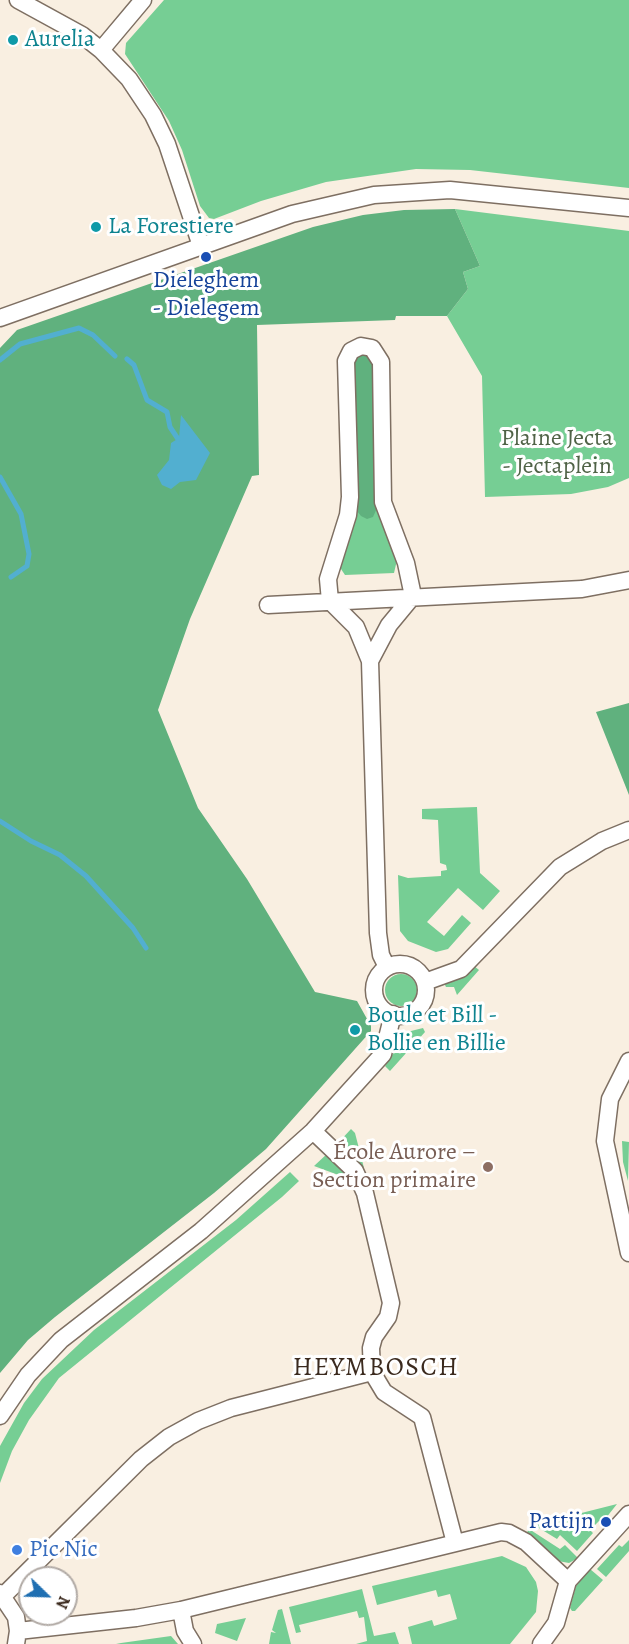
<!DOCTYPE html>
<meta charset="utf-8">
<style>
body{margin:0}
#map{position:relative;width:629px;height:1644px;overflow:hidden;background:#f9efe1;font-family:Alegreya,serif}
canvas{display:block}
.north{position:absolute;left:18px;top:1566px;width:60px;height:60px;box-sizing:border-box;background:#fff;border:2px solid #b1aaa5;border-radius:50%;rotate:113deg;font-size:16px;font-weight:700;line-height:24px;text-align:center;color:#3b2a1e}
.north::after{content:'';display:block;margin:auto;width:21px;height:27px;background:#1f6fb2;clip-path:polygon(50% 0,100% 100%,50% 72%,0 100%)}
</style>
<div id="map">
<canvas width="629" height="1644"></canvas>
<div class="north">N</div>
</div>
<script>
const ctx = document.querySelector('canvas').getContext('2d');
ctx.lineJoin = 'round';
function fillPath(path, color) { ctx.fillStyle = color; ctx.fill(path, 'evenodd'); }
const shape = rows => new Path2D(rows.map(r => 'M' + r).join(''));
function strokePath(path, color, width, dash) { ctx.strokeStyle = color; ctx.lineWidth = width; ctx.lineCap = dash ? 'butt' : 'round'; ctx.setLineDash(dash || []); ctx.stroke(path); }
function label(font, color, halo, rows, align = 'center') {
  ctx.font = font + ' Alegreya,serif'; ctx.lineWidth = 6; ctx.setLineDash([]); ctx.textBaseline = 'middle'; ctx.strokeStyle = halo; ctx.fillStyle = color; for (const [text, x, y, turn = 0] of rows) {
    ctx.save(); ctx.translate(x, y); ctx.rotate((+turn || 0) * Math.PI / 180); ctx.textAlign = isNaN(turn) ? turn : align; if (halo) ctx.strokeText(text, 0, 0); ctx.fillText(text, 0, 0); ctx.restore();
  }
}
const green = shape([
 [164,0,629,0,629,188,470,170,416,169,326,182,261,201,214,219,209,218,200,206,182,150,169,121,125,54,126,43],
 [455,209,629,231,629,478,608,487,571,494,485,497,482,376,447,316,468,289,463,272,480,266],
 [357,508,377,508,397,560,394,573,345,575,341,569,340,563],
 [477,807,480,873,500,891,483,910,458,888,427,922,444,936,462,915,471,923,448,949,436,952,408,941,400,931,398,875,408,878,441,876,441,871,447,870,446,865,440,863,438,820,422,819,422,809],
 [474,966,479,970,457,995,454,987,446,987,444,983],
 '385 990a16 16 0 1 1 32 0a16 16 0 1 1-32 0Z',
 [423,1028,425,1032,390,1071,385,1066,394,1052,399,1034],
 [351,1129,355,1133,364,1168,338,1143],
 [622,1141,629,1142,628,1181,623,1162],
 [328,1153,344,1169,352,1180,314,1166],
 [290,1172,299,1181,282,1197,59,1378,29,1420,12,1451,0,1483,0,1446,24,1403,42,1379,94,1330,236,1220],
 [617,1504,602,1523,599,1521,590,1530,593,1533,577,1551,560,1535,557,1539,534,1525],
 [529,1529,560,1549,565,1545,578,1558,569,1563,558,1561,526,1534],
 [629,1540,629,1551,606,1577,597,1569,619,1545,622,1547],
 [502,1556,526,1567,536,1582,538,1591,536,1612,510,1644,412,1644,408,1627,432,1620,434,1626,457,1619,450,1594,438,1597,436,1590,377,1605,372,1586],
 [590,1569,603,1580,575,1611,572,1611,570,1608,576,1586],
 [362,1589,374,1636,395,1632,399,1644,356,1644,367,1641,364,1617,359,1618,357,1611,299,1625,301,1632,296,1633,289,1607],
 [282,1609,291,1644,269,1644,271,1632,276,1633,272,1630,278,1610],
 [246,1618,237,1641,215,1633,217,1624],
 [171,1636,178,1644,116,1644,121,1643]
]);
const forest = shape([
 [455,209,480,266,463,272,468,289,447,316,396,316,395,320,257,325,259,475,252,476,190,619,158,710,198,808,247,879,315,992,357,1001,371,1026,371,1031,266,1149,214,1193,55,1317,28,1340,0,1373,0,348,17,330,313,227,363,215,404,210],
 [366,353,373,359,377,508,373,517,367,519,361,516,357,511,354,362,356,356],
 [629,703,629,795,596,712]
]);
const water = shape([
 [181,415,210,453,196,480,180,482,171,489,162,485,157,475,169,460,171,443,179,438]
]);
const stream = shape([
 [127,359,134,365,147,400,167,412,170,427,178,439],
 [0,360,20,344,79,328,93,335,115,356],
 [0,477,21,514,29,554,27,566,11,577],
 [0,821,31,841,60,855,86,876,133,928,146,948]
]);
const minor = shape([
 [18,0,82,35,101,50,129,79,153,115,167,144,201,246],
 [101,50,143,0],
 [0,318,292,214,374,195,450,190,629,208],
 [330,601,328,579,348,515,350,497,346,361,351,351,361,346,372,348,381,362,383,502,406,563,413,596],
 [330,601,356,627,370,661,378,933,381,955,387,967],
 [268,605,582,589,629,580],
 [370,661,389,625,413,596],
 '374 990a26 26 0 1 1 52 0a26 26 0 1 1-52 0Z',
 [425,982,461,969,560,867,602,841,629,830],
 [629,1061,610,1099,605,1141,629,1253],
 [313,1131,355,1171,365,1193,391,1303,388,1317,374,1337,371,1348,372,1372,384,1392,422,1417,455,1543],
 [0,1416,28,1375,61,1340,201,1231,313,1131,383,1054,393,1014],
 [0,1593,16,1617,18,1631,16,1644],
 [3,1596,141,1459,169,1437,198,1421,231,1408,372,1372],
 [181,1610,185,1631,193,1644],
 [18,1631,136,1618,181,1610,501,1532,509,1533,526,1542,568,1581],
 [541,1644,556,1623,568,1581,629,1514]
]);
const markers = [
 [13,40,6,"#0f9aa8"],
 [96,227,6,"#0f9aa8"],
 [206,257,6,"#1a4fb4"],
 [355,1030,6,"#0f9aa8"],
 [488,1167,6,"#8d6e63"],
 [606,1522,6,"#1a4fb4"],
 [17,1550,6,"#3f7fe0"]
];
const cultureNames = [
 ["Aurelia",25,40],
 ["La Forestiere",108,227],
 ["Boule et Bill -",367,1016],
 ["Bollie en Billie",367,1044]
];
const transitNames = [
 ["Dieleghem",206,281],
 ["- Dielegem",206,309],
 ["Pattijn",594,1522,"right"]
];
const parkNames = [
 ["Plaine Jecta",557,439],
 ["- Jectaplein",557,467]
];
const educationNames = [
 ["École Aurore –",476,1153],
 ["Section primaire",476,1181]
];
const shopNames = [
 ["Pic Nic",29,1550]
];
const neighbourhoodNames = [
 ["HEYMBOSCH",376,1369]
];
fillPath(green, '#76ce94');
fillPath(forest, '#60b17e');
fillPath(water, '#52afd0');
strokePath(stream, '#52afd0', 5);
strokePath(minor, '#7e6f62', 19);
strokePath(minor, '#fff', 16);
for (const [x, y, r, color] of markers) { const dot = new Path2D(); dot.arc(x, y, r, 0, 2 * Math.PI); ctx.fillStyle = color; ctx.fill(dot); strokePath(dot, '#fff', 2); }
label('24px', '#0d838f', '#fff', cultureNames, 'left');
label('24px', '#164399', '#fff', transitNames);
label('24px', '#506347', '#fff', parkNames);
label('24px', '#785e54', '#fff', educationNames, 'right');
label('24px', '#366cbe', '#fff', shopNames, 'left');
ctx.letterSpacing = '1.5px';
label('26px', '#3b2a1e', '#fff', neighbourhoodNames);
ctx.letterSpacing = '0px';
</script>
